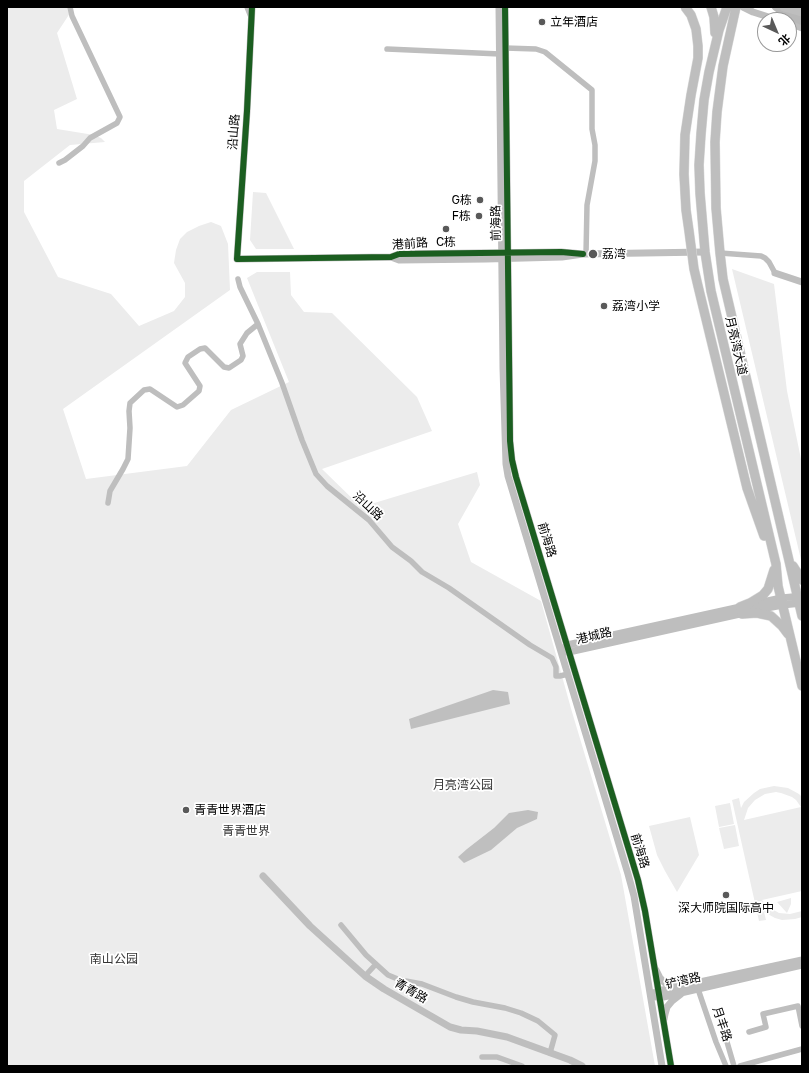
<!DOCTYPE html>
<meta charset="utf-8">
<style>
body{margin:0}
#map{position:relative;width:809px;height:1073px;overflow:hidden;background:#fff;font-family:"Golos Text","Noto Sans SC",sans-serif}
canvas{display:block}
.frame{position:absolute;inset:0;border:8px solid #000;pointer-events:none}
.north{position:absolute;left:757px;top:12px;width:40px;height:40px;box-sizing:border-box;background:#fff;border:1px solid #999;border-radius:50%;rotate:136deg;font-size:11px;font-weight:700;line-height:16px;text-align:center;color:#000}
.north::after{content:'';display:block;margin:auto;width:14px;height:18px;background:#595959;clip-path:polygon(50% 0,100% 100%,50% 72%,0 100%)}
</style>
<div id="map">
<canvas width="809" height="1073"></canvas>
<div class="frame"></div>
<div class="north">北</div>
</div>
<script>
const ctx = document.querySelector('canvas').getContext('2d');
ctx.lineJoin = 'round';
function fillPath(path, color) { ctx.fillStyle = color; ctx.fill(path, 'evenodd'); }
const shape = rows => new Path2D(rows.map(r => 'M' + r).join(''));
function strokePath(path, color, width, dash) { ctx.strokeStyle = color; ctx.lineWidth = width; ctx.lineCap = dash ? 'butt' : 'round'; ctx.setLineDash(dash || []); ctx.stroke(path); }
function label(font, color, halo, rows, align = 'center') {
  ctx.font = font + ' "Golos Text","Noto Sans SC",sans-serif'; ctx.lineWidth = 3.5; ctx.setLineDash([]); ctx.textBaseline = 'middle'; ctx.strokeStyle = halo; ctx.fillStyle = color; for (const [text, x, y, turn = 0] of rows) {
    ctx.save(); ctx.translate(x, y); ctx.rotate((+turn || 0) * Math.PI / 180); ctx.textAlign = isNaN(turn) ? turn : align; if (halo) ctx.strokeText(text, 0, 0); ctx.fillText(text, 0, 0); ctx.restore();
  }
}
const green = shape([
 [7,7,74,7,57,33,77,99,54,110,57,129,94,135,101,138,105,142,70,145,24,181,24,212,58,277,111,294,139,326,174,311,185,297,185,283,174,263,176,250,180,239,187,232,199,226,211,222,221,226,228,244,230,290,63,409,86,479,187,466,231,410,289,382,247,278,257,272,290,272,291,295,304,312,332,313,417,397,432,431,322,469,361,507,477,472,480,485,458,524,471,562,541,601,572,712,621,875,655,1066,7,1066],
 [253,192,266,193,294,249,256,249,250,240],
 [732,269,774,284,787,391,802,464,802,564],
 [774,786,788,788,799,794,802,797,802,891,762,900,767,906,779,913,790,914,802,911,802,917,795,919,782,920,775,918,764,912,766,920,759,921,732,800,739,798,741,808,744,802,754,793,760,789],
 [776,792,781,793,792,797,796,800,801,807,744,820,748,808,755,800,765,794],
 [730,803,734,824,719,827,715,806],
 [690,817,699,855,677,892,665,871,657,855,649,826],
 [735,825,739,846,724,849,719,828],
 [791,898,791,904,787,913,777,902]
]);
const water = shape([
 [493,690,508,692,510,704,411,729,409,719],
 [528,810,538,812,537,819,517,828,491,850,464,863,458,857,467,849,494,828,509,813]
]);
const minor = shape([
 [247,7,251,17],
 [505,48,536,49,545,52,592,90,592,129,595,145,595,161,587,205,586,254],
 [387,49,500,54],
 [59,163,65,160,83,146,90,138,117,123,120,117,72,16,70,7],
 [720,253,761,256,765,258,769,262,775,273],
 [238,279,240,287,258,324,282,383,302,440,316,474,327,486,369,520,392,547,411,561,422,572,449,588,530,645,552,658,556,667,556,676,560,676,568,674],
 [108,503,110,491,123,469,128,459,130,428,129,411,130,403,144,390,150,389,177,407,183,405,199,391,200,386,185,363,188,357,200,349,205,348,224,367,229,368,241,360,243,356,240,344,247,333,258,324],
 [341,925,366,955,388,975,400,980,422,984,456,997,473,1002,505,1008,521,1013,538,1021,555,1035,550,1053],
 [365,976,376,964],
 [698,989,716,1042,726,1066],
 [749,1032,766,1027,763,1014,798,1006,802,1026],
 [727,1042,734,1066],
 [482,1057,497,1057,522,1066],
 [740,1066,802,1049]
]);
const tertiary = shape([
 [252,7,247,111,237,259,391,257,399,254,561,252,583,254],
 [499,7,503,368,506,464,508,476,628,874,634,896,662,1066],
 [505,7,510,441,512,460,516,477,638,880,645,911,671,1066],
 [743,7,753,12,778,20],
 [789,23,802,28],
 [391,257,399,260,486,259,562,257,583,254,705,252],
 [775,273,802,282],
 [564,648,567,645,781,598,802,596],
 [566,652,569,652,767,608,783,605,802,603],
 [263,876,310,926,365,976,384,989,450,1027,461,1030,477,1031,507,1037,570,1060,582,1066],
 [656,970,660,978,665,983,670,986,676,987],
 [654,993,658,991,802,960],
 [654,996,659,998,802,965],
 [664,1019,665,1014,667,1007,672,1001,681,994]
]);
const secondary = shape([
 [776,7,786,14,802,21]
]);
const primary = shape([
 [711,7,714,17,715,33],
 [727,7,719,30,709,72,704,100,701,134,699,165,700,193,705,252,711,291,776,564,778,586,802,686],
 [736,7,723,66,717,112,715,142,716,208,720,253,723,279,802,616],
 [784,7,802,12],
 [747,488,764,536],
 [793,566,802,580],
 [740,607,750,603,763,595,768,589,774,570],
 [742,614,757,613,771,616,782,626,788,634]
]);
const primaryBridge = shape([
 [685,7,691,15,696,29,698,46,698,58,691,95,685,135,684,174,686,210,689,231,694,269,698,286,747,488]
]);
const cycleway = shape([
 [252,7,247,111,237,259,391,257,399,254,561,252,583,254],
 [505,7,510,441,512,460,516,477,638,880,645,911,671,1066]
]);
const markers = [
 [542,22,4,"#595959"],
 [480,200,4,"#595959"],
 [479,216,4,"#595959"],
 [446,229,4,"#595959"],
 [593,254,5,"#595959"],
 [604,306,4,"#595959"],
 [186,810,4,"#595959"],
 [726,895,4,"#595959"]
];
const poiNames = [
 ["立年酒店",550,22],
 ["G栋",472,200,"right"],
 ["F栋",471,216,"right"],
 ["C栋",446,242,"center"],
 ["荔湾",602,254],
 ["荔湾小学",612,306],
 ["青青世界酒店",194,810],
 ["深大师院国际高中",726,908,"center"]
];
const streetNames = [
 ["沿山路",234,132,-86],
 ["前海路",496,223,-91],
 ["港前路",410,244,-4],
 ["月亮湾大道",736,346,77],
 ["沿山路",368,506,43],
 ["前海路",547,540,73],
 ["港城路",594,636,-13],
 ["前海路",640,851,73],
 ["铲湾路",683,981,-13],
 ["青青路",411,991,30],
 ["月丰路",722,1024,71]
];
const parkNames = [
 ["月亮湾公园",463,785],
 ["青青世界",246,831],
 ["南山公园",114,959]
];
fillPath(green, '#ececec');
fillPath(water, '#bfbfbf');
strokePath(primary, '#dbdbdb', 10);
strokePath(minor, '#bebebe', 5.5);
strokePath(tertiary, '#bebebe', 7);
strokePath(secondary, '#b8b8b8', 8);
strokePath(primary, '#bebebe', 9);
strokePath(primaryBridge, '#dbdbdb', 10, []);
strokePath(primaryBridge, '#bebebe', 9);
strokePath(cycleway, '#1b5e20', 6);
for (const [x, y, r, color] of markers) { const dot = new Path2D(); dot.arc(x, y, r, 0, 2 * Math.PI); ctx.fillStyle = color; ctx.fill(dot); strokePath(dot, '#fff', 1.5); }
label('12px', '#000', '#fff', poiNames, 'left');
label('12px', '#000', '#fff', streetNames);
label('12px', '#333', '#fff', parkNames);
</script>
